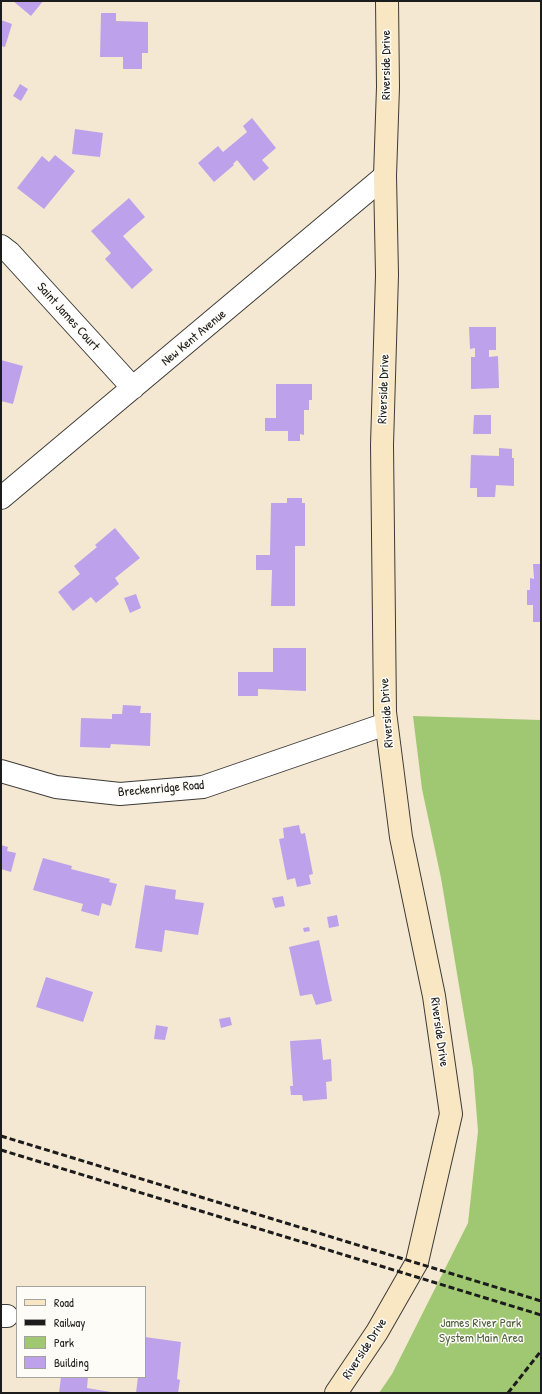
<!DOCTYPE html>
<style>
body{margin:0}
#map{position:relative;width:542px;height:1394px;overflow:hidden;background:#f5e8d2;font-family:"Patrick Hand",sans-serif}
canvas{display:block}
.frame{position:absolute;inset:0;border:2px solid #1c1c1c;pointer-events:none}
.legend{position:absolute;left:16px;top:1286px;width:130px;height:92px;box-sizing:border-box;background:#fdfcf7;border:1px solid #a3a29f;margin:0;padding:5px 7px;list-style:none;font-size:12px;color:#1c1c1c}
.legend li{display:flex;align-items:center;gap:8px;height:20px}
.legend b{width:20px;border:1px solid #a3a29f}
</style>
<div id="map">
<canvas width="542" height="1394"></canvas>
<div class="frame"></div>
<ul class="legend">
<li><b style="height:5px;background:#f9e7c3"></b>Road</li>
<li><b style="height:5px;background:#1c1c1c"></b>Railway</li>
<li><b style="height:11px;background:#a0c873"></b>Park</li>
<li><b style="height:11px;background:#bda1eb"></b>Building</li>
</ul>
</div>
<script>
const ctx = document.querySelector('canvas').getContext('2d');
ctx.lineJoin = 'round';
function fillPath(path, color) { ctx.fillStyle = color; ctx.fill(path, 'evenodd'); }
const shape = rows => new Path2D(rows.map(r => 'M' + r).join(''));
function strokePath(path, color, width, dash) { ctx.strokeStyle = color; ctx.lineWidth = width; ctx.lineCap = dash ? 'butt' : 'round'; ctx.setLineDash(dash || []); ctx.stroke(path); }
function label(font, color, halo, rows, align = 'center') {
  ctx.font = font + ' "Patrick Hand",sans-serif'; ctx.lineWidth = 3; ctx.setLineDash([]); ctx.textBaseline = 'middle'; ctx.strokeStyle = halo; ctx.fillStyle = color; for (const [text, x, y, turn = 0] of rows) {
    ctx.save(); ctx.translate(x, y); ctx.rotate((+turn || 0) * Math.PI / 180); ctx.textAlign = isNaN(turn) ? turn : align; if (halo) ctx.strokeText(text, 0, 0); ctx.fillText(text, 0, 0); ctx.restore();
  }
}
const green = shape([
 [413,716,541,720,541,1393,379,1393,392,1374,468,1223,478,1131,473,1069,441,878,422,789]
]);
const building = shape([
 [13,1,43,1,31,16],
 [101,13,116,13,116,21,148,22,148,53,142,53,142,69,123,69,123,57,100,57],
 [1,20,12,24,5,47,1,46],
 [20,84,28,89,21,101,13,96],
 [252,118,276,148,262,160,269,168,254,181,237,160,233,164,234,165,214,182,198,163,218,146,223,152,247,132,243,126],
 [75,129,103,133,100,157,72,154],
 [55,155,75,171,44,209,17,188,42,156,49,162],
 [129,198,145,217,123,236,153,270,132,289,105,259,111,253,91,231],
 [469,327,496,327,496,350,489,350,489,357,498,356,499,388,471,389,471,357,475,357,475,348,470,349],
 [1,360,23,366,13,404,1,401],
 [276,384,312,384,312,400,309,400,309,410,304,410,304,435,300,434,300,441,288,441,288,431,265,431,265,418,276,418],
 [474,415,491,415,491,434,473,434],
 [499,448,512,449,512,458,514,458,514,486,496,485,495,497,477,497,477,488,470,488,471,455,499,456],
 [287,498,302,498,302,503,305,503,305,546,295,546,295,606,271,606,272,570,256,570,256,555,270,555,271,503,287,503],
 [115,528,140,558,115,578,119,584,96,603,91,597,73,611,58,592,80,574,74,566,97,547,95,545],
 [533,564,541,564,541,622,533,622,533,605,527,605,527,590,530,590,530,578,534,579],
 [136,594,141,608,130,613,124,598],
 [273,648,306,648,306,691,258,689,258,696,238,696,238,672,273,672],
 [123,705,141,706,140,713,151,713,150,746,111,744,110,748,80,747,81,718,112,719,112,714,122,714],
 [299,825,301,834,305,833,313,874,309,875,311,884,297,887,295,878,287,880,279,839,284,838,283,828],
 [1,845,8,847,7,851,16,853,11,872,1,869],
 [43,858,72,866,71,869,110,879,109,882,117,884,111,906,102,903,99,916,81,911,83,904,33,890],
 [145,885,176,890,175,899,204,903,198,935,165,930,162,952,135,948],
 [283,896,285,906,275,908,272,898],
 [337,915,339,926,329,928,327,917],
 [309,927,310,931,304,932,303,928],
 [319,940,332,1001,316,1005,312,994,300,996,289,947],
 [46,977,93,992,83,1022,36,1007],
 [230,1017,232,1025,221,1028,219,1019],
 [156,1025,168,1027,165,1040,154,1039],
 [321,1039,323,1060,331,1059,332,1081,326,1082,327,1099,303,1101,302,1095,291,1095,290,1086,293,1086,290,1041],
 [145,1337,181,1342,177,1379,180,1380,178,1393,136,1393,138,1377,145,1377],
 [61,1377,88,1377,87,1388,117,1393,59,1393]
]);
const street = shape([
 [1,246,10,253,133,388],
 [1,498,385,176],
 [1,771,56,787,120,794,203,787,386,724],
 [1,1316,7,1316]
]);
const secondary = shape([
 [336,1393,377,1332,417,1262,451,1114,434,996,401,837,385,712,382,445,387,275,385,176,388,87,387,1]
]);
const rail = shape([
 [1,1136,541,1301],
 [1,1150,541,1315],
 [508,1393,541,1351]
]);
const streetNames = [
 ["Riverside Drive",387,65,-90],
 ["Saint James Court",68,317,48],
 ["New Kent Avenue",194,338,-40],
 ["Riverside Drive",384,389,-88],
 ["Riverside Drive",387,713,-94],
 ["Breckenridge Road",161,789,-5],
 ["Riverside Drive",439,1032,82],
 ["Riverside Drive",365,1349,-57]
];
const parkNames = [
 ["James River Park",481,1324],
 ["System Main Area",481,1339]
];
fillPath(green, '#a0c873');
fillPath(building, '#bda1eb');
strokePath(street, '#3d3b37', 24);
strokePath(secondary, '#3d3b37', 24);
strokePath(street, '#fff', 22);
strokePath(secondary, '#f9e7c3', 22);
strokePath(rail, '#1c1c1c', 3, [6, 3]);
label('13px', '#1c1c1c', '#fdfcf7', streetNames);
label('13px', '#51613f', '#fdfcf7', parkNames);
</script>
